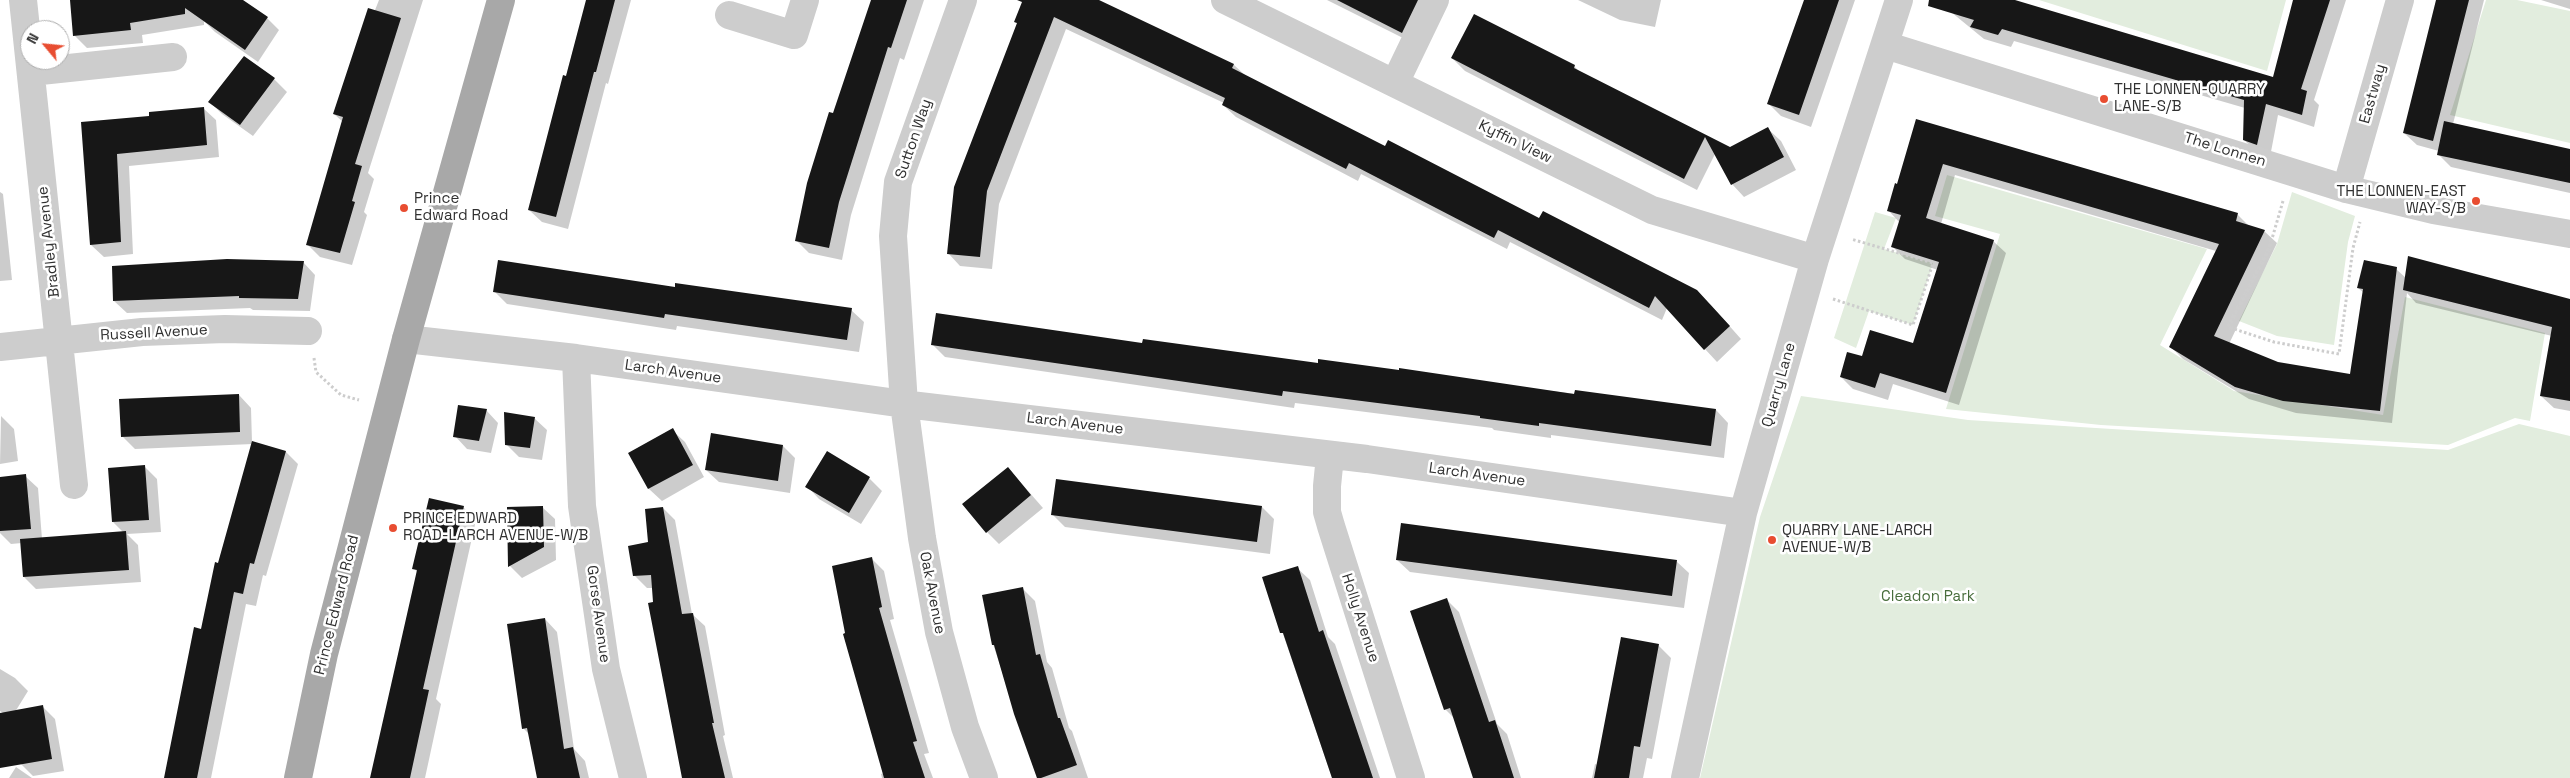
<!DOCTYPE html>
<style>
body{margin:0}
#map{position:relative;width:2570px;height:778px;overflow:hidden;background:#fff;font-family:"Space Grotesk",sans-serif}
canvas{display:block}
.north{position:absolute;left:20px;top:20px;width:50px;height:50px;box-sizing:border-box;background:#fff;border:1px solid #acacac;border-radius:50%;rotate:298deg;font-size:14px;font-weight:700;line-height:20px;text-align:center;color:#303030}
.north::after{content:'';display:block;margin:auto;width:18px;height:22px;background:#e84d31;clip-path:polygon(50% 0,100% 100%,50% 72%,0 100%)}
</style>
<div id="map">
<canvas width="2570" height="778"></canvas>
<div class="north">N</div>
</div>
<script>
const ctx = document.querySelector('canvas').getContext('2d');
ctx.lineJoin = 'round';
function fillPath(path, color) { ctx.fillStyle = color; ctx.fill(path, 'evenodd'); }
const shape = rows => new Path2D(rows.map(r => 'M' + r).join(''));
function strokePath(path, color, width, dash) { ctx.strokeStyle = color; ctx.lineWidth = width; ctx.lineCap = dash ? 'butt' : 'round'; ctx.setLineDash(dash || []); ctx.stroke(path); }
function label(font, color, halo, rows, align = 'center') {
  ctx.font = font + ' "Space Grotesk",sans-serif'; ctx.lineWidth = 5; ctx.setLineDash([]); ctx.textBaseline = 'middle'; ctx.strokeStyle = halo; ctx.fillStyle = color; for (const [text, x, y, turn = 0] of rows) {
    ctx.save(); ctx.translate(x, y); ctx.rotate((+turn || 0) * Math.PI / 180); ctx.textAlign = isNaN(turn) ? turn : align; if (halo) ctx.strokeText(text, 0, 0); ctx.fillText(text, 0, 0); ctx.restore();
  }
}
const green = shape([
 [2039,0,2286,0,2267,71],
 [2486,0,2517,0,2570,11,2570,143,2450,115],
 [1947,175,2207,249,2160,345,2234,391,2383,415,2405,297,2545,333,2530,421,2515,418,2448,445,2101,425,1946,409,2000,234,1935,216],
 [2292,192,2355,216,2348,242,2334,345,2277,336,2239,321,2277,244],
 [1875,212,1896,218,1884,249,1933,263,1913,325,1869,311,1856,348,1834,338],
 [1801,396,1968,420,2448,450,2519,424,2570,436,2570,778,1700,778,1760,517]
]);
const shadow = shape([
 [71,0,240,0,267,18,279,30,258,62,215,32,204,21,204,25,142,35,143,43,87,48,74,35],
 [379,0,423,0,368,173,374,179,364,212,367,215,352,265,320,257,308,245,343,122,334,114],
 [587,0,631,0,608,84,606,83,568,229,542,222,529,210],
 [872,0,924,0,904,60,900,58,851,215,842,260,809,253,797,241,834,114],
 [1024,0,1083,0,1234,65,1246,76,1385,148,1710,304,1741,339,1717,362,1667,308,1662,320,1510,242,1507,249,1361,174,1358,181,1236,117,1223,105,1224,103,1066,29,999,204,992,269,960,266,948,253,1018,24,1015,22],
 [1327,0,1432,0,1415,44],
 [1578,0,1661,0,1655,27,1620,20],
 [1805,0,1855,0,1811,127,1781,116,1769,104],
 [1954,0,2010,0,2274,78,2294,0,2346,0,2314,100,2319,105,2314,127,2278,115,2270,157,2257,152,2244,140,2245,108,2014,41,2011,47,1984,39,1951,12],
 [2438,0,2484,0,2453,124,2570,150,2570,193,2451,167,2438,154,2439,151,2417,145,2404,133],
 [2541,0,2570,0,2570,9],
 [244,58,274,79,287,92,253,136,222,114,210,102],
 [1452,58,1574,66,1581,73,1730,148,1768,129,1781,141,1796,170,1744,197,1732,184,1715,154,1697,190,1465,71],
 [203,108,216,120,219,157,129,166,133,254,104,257,91,245,82,123,150,117],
 [1917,120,2237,214,2250,227,2264,231,2277,243,2229,344,2278,363,2351,375,2364,293,2358,288,2396,269,2406,278,2570,300,2570,411,2554,408,2541,396,2552,336,2416,303,2407,293,2392,423,2296,413,2249,399,2183,359,2171,347,2216,251,1955,175,1941,224,1993,241,2006,253,1959,405,1893,384,1888,400,1853,389,1841,377,1863,358,1914,345,1938,270,1905,259,1893,247,1900,223,1888,210,1898,186],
 [0,192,3,194,12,280,0,281],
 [303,262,315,275,310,311,253,310,250,308,127,313,114,301],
 [676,288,851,310,864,322,859,352,677,326,676,330,507,304,495,292],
 [1143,344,1716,410,1728,423,1724,458,1551,435,1551,438,1494,430,1492,428,1295,403,1294,408,945,357,933,345],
 [239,395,251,408,252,442,286,452,298,464,266,576,263,575,256,606,246,604,211,778,165,778,218,564,253,444,135,449,123,437],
 [486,410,498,423,491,453,467,449,455,436],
 [1,416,14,429,18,461,0,464],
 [534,418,547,430,542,460,519,457,506,444],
 [672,430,685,442,704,477,662,501,649,489,630,454],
 [783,446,795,458,790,493,719,482,706,470],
 [144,466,157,479,161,532,127,534,138,545,141,582,36,589,24,577,22,543,11,544,0,533,0,478,25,476,38,488,42,539,124,533,113,522],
 [1008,468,1043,508,999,544,987,532],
 [869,478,882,491,861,524,819,499,807,486],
 [463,507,476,520,436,699,441,704,425,778,371,778,417,572,414,568],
 [542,507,555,519,556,560,522,578,510,566],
 [1262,507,1274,519,1270,554,1065,527,1053,515],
 [663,508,675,520,692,614,705,626,725,735,723,736,733,778,684,778,653,588,647,588,634,575],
 [872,559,884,571,894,619,890,620,929,753,924,754,933,778,882,778,881,774,884,773],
 [1397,560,1676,561,1689,573,1684,608,1410,572],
 [1297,568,1310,580,1328,637,1335,644,1380,778,1332,778,1264,578],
 [1022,588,1035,601,1047,662,1052,668,1069,728,1072,731,1088,778,1037,778,993,644],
 [1447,600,1459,612,1497,724,1507,734,1521,778,1474,778,1455,719,1445,709],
 [545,619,557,632,574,749,585,761,589,778,539,778,530,735,523,728],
 [1658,645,1671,658,1652,759,1647,758,1643,778,1592,778,1595,764,1598,765],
 [0,669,15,678,28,691,15,712,43,707,55,719,64,771,33,776,21,764,11,718,0,711],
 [16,767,32,778,9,778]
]);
const building = shape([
 [70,0,243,0,268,17,245,50,185,8,185,14,130,23,131,30,73,36],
 [586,0,615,0,596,72,594,72,556,217,528,210,563,75,566,76],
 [871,0,907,0,891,48,888,47,839,202,829,248,795,241,807,183,829,112,833,113],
 [1017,0,1099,0,1234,64,1232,68,1385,146,1388,140,1539,218,1543,211,1697,290,1730,326,1704,350,1655,296,1649,308,1498,230,1494,238,1349,163,1346,169,1222,105,1225,98,1054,17,987,191,980,257,947,254,954,187,1017,23,1014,22,1022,2],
 [1337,0,1418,0,1402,33],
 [1804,0,1839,0,1799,115,1767,104],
 [1929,0,2015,0,2273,77,2293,0,2330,0,2301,89,2307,91,2302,115,2266,104,2257,145,2243,140,2244,100,2002,29,1998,35,1970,27,1974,20,1928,6],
 [2436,0,2469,0,2433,141,2403,133],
 [368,8,401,18,355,164,362,166,352,201,355,202,340,253,306,245,343,117,333,114],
 [1474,14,1575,65,1574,68,1730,147,1768,127,1784,157,1731,185,1705,137,1684,179,1451,58],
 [244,56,275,78,240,125,208,102],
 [204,107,207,145,117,154,121,242,90,245,81,122,149,116,149,112],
 [1916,119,2238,213,2236,221,2265,230,2214,336,2278,362,2350,374,2363,289,2357,288,2364,260,2397,267,2380,411,2283,401,2235,387,2169,347,2219,244,1943,164,1926,218,1994,240,1946,393,1880,373,1875,388,1840,377,1847,352,1862,356,1870,330,1913,343,1939,262,1891,247,1901,215,1887,211,1895,183,1897,184],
 [2444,121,2570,149,2570,183,2437,155],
 [2408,256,2570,299,2570,401,2540,396,2552,327,2403,290],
 [227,259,304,261,298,299,239,298,239,296,113,301,112,266],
 [498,260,675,287,675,283,852,308,847,340,665,314,664,318,493,292],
 [936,313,1142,343,1143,339,1318,363,1318,359,1399,370,1399,368,1574,394,1575,390,1716,409,1711,446,1539,423,1539,426,1480,418,1480,416,1283,391,1282,396,931,345],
 [239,394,240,432,121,437,119,399],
 [458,405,487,409,479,441,453,437],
 [504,412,535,417,530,448,505,445],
 [673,428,693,465,648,489,628,453],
 [711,433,783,445,778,481,705,470],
 [252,441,286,451,254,564,250,563,243,594,234,592,197,778,164,778,194,627,201,629,215,562,218,563],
 [827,451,870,477,849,513,805,487],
 [145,465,149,520,112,522,108,468],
 [1008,467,1031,495,986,533,962,504],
 [26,474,31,529,0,531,0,477],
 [1056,479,1262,506,1257,542,1051,515],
 [429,498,464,506,423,689,429,690,410,778,370,778,417,570,412,569],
 [543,506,544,547,508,567,507,507],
 [663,507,682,614,693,613,714,723,712,723,725,778,682,778,648,603,653,602,651,575,633,576,628,546,648,542,645,509],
 [1401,523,1677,560,1672,596,1396,560],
 [126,531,129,570,23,577,20,539],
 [872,557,882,607,879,608,917,741,913,742,925,778,884,778,843,634,845,633,832,566],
 [1298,566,1319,632,1323,630,1373,778,1332,778,1283,633,1280,633,1262,577],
 [1023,587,1036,655,1040,654,1058,718,1060,718,1077,765,1041,778,1037,778,1014,714,994,645,992,645,982,595],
 [1447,598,1489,722,1495,720,1514,778,1473,778,1450,708,1444,710,1410,611],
 [545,618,564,749,573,747,580,778,537,778,527,728,522,729,507,624],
 [1621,637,1659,644,1640,747,1634,746,1629,778,1594,778],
 [43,705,52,759,0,768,0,713]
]);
const path = shape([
 [2283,201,2269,249,2228,327,2274,342,2339,354,2353,248,2360,222],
 [1833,299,1913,325,1933,263,1851,239],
 [314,358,316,372,341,395,359,400]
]);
const minor = shape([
 [23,0,74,485],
 [963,0,898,182,893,236,904,404,922,538,939,632,965,727,984,778],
 [1225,0,1652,210,1815,259],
 [729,15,794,35,805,0],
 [1885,45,2346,189,2433,210,2570,234],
 [31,72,173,57],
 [1395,83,1435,0],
 [2346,189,2400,0],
 [406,339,576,358,904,404,1367,459,1743,513],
 [0,347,142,332,225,329,308,331],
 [576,358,582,506,606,669,633,778],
 [1330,456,1327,486,1327,512,1331,526,1411,778],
 [1685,778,1743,513,1815,259,1899,0]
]);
const primary = shape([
 [298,778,324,654,406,339,501,0]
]);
const markers = [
 [2104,99,5,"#e84d31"],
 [2476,201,5,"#e84d31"],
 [404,208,5,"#e84d31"],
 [393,528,5,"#e84d31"],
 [1772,540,5,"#e84d31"]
];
const poiNames = [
 ["THE LONNEN-QUARRY",2114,90],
 ["LANE-S/B",2114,107],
 ["THE LONNEN-EAST",2466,192,"right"],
 ["WAY-S/B",2466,209,"right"],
 ["Prince",414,199],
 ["Edward Road",414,216],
 ["PRINCE EDWARD",403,519],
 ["ROAD-LARCH AVENUE-W/B",403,536],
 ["QUARRY LANE-LARCH",1782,531],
 ["AVENUE-W/B",1782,548]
];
const streetNames = [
 ["Eastway",2373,94,-74],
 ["Sutton Way",914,139,-71],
 ["Kyffin View",1515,142,26],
 ["The Lonnen",2225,150,17],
 ["Bradley Avenue",49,242,-96],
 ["Russell Avenue",154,333,-3],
 ["Larch Avenue",673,372,8],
 ["Quarry Lane",1779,385,-74],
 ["Larch Avenue",1075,424,7],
 ["Larch Avenue",1477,475,8],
 ["Oak Avenue",932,593,79],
 ["Prince Edward Road",337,605,-76],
 ["Gorse Avenue",598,614,82],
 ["Holly Avenue",1360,618,72]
];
const parkNames = [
 ["Cleadon Park",1928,597]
];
fillPath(green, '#e2edde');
fillPath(shadow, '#0003');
fillPath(building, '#171717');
strokePath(path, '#cdcdcd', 3, [2.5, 2.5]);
strokePath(minor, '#cdcdcd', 28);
strokePath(primary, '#a8a8a8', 28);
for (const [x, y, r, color] of markers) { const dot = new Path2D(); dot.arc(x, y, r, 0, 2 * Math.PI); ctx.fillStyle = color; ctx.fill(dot); strokePath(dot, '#fff', 2); }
label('15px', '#303030', '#fff', poiNames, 'left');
label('15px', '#303030', '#fff', streetNames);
label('15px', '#486d3c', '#fff', parkNames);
</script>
